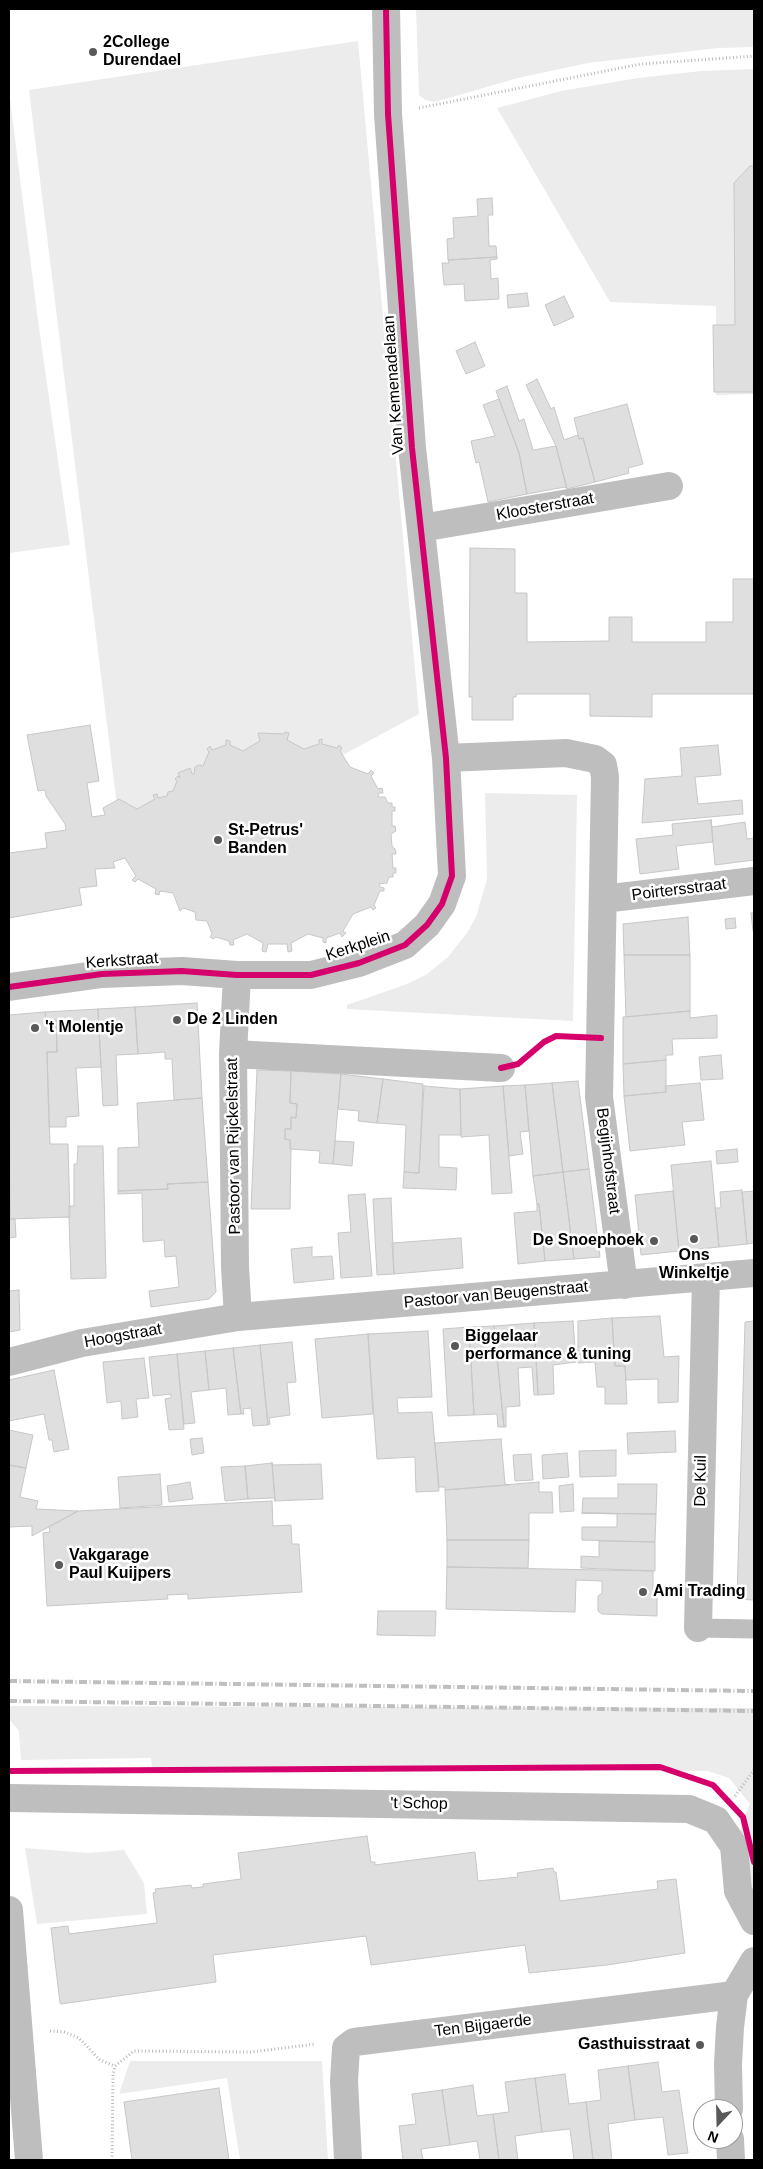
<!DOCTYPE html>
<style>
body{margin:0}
#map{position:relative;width:763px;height:2169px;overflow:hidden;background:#fff;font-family:Helvetica,sans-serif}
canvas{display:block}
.frame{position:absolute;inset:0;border:10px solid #000;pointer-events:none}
.north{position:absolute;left:693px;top:2099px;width:50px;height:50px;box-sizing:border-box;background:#fff;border:1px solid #999;border-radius:50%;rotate:201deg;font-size:14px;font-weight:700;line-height:20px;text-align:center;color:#000}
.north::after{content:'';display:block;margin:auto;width:18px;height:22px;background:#595959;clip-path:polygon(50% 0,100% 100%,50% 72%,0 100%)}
</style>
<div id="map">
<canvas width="763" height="2169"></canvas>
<div class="frame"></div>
<div class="north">N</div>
</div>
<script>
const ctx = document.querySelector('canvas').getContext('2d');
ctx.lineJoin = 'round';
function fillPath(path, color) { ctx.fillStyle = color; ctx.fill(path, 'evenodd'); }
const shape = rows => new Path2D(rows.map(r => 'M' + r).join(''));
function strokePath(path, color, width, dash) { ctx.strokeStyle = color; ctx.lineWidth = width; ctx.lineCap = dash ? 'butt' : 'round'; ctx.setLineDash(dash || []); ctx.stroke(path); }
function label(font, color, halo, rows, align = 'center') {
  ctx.font = font + ' Helvetica,sans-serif'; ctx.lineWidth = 5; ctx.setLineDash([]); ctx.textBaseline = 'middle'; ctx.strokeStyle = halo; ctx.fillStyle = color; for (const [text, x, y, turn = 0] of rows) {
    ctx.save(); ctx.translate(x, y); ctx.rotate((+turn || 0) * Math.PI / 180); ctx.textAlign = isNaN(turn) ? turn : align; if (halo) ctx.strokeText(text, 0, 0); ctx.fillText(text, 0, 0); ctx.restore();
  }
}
const green = shape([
 [416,9,754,9,754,47,718,48,588,63,518,78,435,102,425,100,419,95],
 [358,41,419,714,339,757,218,813,118,814,29,90],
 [754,69,754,394,716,395,716,306,610,302,497,108,561,91,638,78,701,71],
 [9,91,37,313,70,545,9,553],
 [485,793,577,795,573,1021,347,1009,347,1005,407,984,427,974,448,957,467,933,476,917,487,879],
 [9,1706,754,1708,754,1931,750,1935,734,1898,741,1825,750,1804,729,1778,708,1771,152,1770,151,1758,21,1760,19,1731,9,1719],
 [25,1848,88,1853,124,1850,144,1883,147,1914,37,1924],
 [130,2061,322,2061,328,2160,240,2160,227,2078,119,2094]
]);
const building = shape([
 [750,166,754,166,754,392,714,392,713,325,735,325,734,183,750,166],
 [492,198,493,215,488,215,489,246,496,246,497,257,448,260,447,239,454,238,453,218,478,216,477,199,492,198],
 [497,257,497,259,490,260,491,279,498,278,499,299,465,301,464,284,444,285,442,263,449,263,448,260,497,257],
 [527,293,529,306,508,308,507,295,527,293],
 [564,296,574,317,554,326,545,305,564,296],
 [475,342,485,366,466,374,456,351,475,342],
 [537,379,551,409,554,407,564,440,578,435,579,439,583,438,595,482,567,489,556,446,526,385,537,379],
 [507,386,519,421,524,419,533,450,556,446,567,489,565,487,527,494,519,453,496,391,507,386],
 [499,399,519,453,527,494,488,502,479,462,476,463,471,441,495,436,483,405,499,399],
 [627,404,643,464,628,468,629,473,595,482,583,438,579,439,574,418,627,404],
 [470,548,515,549,515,593,527,593,527,642,609,641,609,617,632,617,632,642,706,642,706,622,733,622,733,579,754,579,754,694,652,694,652,717,590,716,590,694,516,694,516,697,513,697,513,720,472,720,472,697,469,697,470,548],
 [90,725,99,781,87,783,92,817,105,815,103,808,119,799,137,809,155,799,153,795,157,794,158,798,167,796,168,792,173,791,177,781,175,779,178,776,180,778,178,773,190,768,192,774,194,774,195,767,199,765,203,766,209,752,207,749,210,746,212,750,226,745,226,740,230,741,230,745,243,751,260,741,258,733,284,734,285,732,289,733,287,740,304,749,319,744,319,740,322,739,322,744,337,748,339,745,342,748,340,751,350,767,368,774,371,770,374,773,371,776,378,789,382,788,383,793,379,793,378,797,385,797,388,803,392,803,392,807,395,807,395,811,392,811,392,826,395,826,396,831,391,834,392,846,395,849,396,854,392,854,393,868,396,868,396,873,393,873,393,877,389,877,387,883,379,884,380,887,384,888,384,891,380,891,374,905,376,908,373,910,371,907,353,914,343,931,346,933,342,937,340,933,326,938,326,943,323,942,323,938,308,934,291,943,292,951,288,952,287,944,268,944,266,952,262,951,263,943,247,934,233,940,234,945,230,945,229,941,216,937,213,939,210,937,212,934,207,921,196,920,195,912,183,908,180,911,173,893,160,891,159,895,155,894,156,889,138,879,135,882,132,880,136,876,125,858,113,862,115,868,95,869,97,886,79,888,82,905,9,918,9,853,47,848,45,833,66,830,65,824,46,796,45,790,38,791,27,735,90,725],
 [718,745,721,775,695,777,698,804,742,800,743,814,642,823,645,779,682,776,680,748,718,745],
 [711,820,713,842,676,846,679,869,640,874,636,839,673,835,672,824,711,820],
 [711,820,712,827,745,822,747,839,754,838,754,860,715,865,711,820],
 [751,913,754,913,754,931,753,931,751,913],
 [688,917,690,955,624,955,623,924,688,917],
 [735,918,736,928,726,929,725,919,735,918],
 [624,955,690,955,690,1011,626,1017,624,955],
 [197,1003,202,1098,174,1100,172,1059,165,1059,165,1052,138,1054,135,1007,197,1003],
 [135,1007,138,1054,116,1055,118,1105,103,1106,98,1009,135,1007],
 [98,1009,101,1067,76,1068,79,1116,66,1117,66,1127,49,1127,47,1052,57,1052,56,1020,46,1020,45,1012,98,1009],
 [690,1011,690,1018,717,1015,717,1038,672,1039,673,1055,666,1055,666,1060,623,1064,623,1017,690,1011],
 [45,1012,46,1020,56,1020,57,1052,47,1052,50,1144,68,1144,70,1217,10,1219,9,1015,45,1012],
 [721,1055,723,1079,701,1080,699,1057,721,1055],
 [666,1060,666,1092,624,1096,623,1064,666,1060],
 [257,1070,291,1071,290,1103,297,1104,296,1118,291,1117,291,1129,285,1129,285,1139,290,1140,291,1149,290,1209,251,1209,257,1070],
 [291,1071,341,1074,333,1164,319,1163,320,1151,290,1149,290,1140,285,1139,285,1129,291,1129,291,1117,296,1118,297,1104,290,1103,291,1071],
 [341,1074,383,1079,377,1123,358,1121,359,1111,338,1109,341,1074],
 [383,1079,423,1084,419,1173,404,1172,406,1125,377,1123,383,1079],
 [578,1081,589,1169,563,1172,552,1083,578,1081],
 [552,1083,563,1172,533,1176,525,1085,552,1083],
 [700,1083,704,1120,682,1122,685,1145,630,1151,624,1096,666,1092,665,1086,700,1083],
 [525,1085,529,1131,520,1132,523,1154,509,1156,503,1086,525,1085],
 [424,1086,460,1089,461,1135,439,1135,439,1167,457,1168,456,1190,403,1188,404,1172,419,1173,424,1086],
 [503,1086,512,1193,492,1194,489,1135,461,1137,460,1089,503,1086],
 [202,1098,208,1182,167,1184,168,1189,118,1191,118,1148,139,1147,137,1103,202,1098],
 [335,1141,354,1142,352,1166,333,1164,335,1141],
 [78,1146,103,1146,106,1278,71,1279,69,1218,69,1206,74,1206,74,1164,77,1164,78,1146],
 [737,1149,738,1162,717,1164,716,1151,737,1149],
 [711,1161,719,1247,679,1251,671,1165,711,1161],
 [589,1169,600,1257,574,1259,563,1172,589,1169],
 [563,1172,574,1259,545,1261,539,1204,537,1204,533,1176,563,1172],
 [208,1182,216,1292,209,1299,151,1307,149,1291,179,1287,176,1256,165,1257,164,1240,143,1242,142,1193,118,1194,118,1191,168,1189,167,1184,208,1182],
 [742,1190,747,1244,719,1247,715,1208,721,1208,720,1192,742,1190],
 [673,1191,679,1251,641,1255,635,1195,673,1191],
 [754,1191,754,1243,747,1244,742,1192,754,1191],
 [365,1194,372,1276,341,1278,338,1233,351,1232,348,1195,365,1194],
 [391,1198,394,1274,377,1275,373,1199,391,1198],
 [537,1204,539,1204,545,1261,518,1264,514,1213,537,1211,537,1204],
 [9,1219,15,1219,16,1237,9,1238,9,1219],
 [461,1238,463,1268,394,1274,392,1243,461,1238],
 [312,1247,312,1257,332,1256,334,1279,294,1283,291,1249,312,1247],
 [19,1290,20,1330,9,1332,9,1291,19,1290],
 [660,1316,664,1357,679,1356,678,1402,658,1403,658,1379,626,1380,625,1366,615,1366,612,1318,660,1316],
 [612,1318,615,1366,625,1366,627,1404,605,1404,605,1387,597,1387,595,1362,578,1363,578,1321,612,1318],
 [573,1321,576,1362,553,1365,554,1394,538,1395,534,1323,573,1321],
 [754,1321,754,1600,737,1599,745,1322,754,1321],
 [534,1323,538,1395,534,1395,532,1367,518,1368,520,1406,506,1407,506,1427,504,1427,494,1326,534,1323],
 [494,1326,504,1427,498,1427,497,1414,474,1415,469,1327,494,1326],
 [469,1327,474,1415,448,1416,443,1329,469,1327],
 [428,1331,432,1397,397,1398,398,1413,432,1412,439,1491,416,1492,415,1457,377,1459,368,1334,428,1331],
 [368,1334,373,1414,322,1418,315,1339,368,1334],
 [292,1342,296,1382,287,1383,290,1415,269,1418,270,1424,268,1425,260,1345,292,1342],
 [260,1345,268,1425,253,1426,251,1408,243,1409,244,1414,241,1414,233,1348,260,1345],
 [233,1348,241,1414,228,1415,226,1388,209,1390,205,1351,233,1348],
 [205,1351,209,1390,191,1392,195,1423,184,1424,177,1354,205,1351],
 [177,1354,184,1429,169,1430,165,1399,171,1398,171,1394,153,1396,149,1357,177,1354],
 [144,1358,149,1398,136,1399,138,1417,122,1419,121,1401,107,1403,103,1362,144,1358],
 [54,1370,69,1449,54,1452,52,1440,49,1440,44,1414,9,1421,9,1380,54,1370],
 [9,1430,33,1435,26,1468,9,1465,9,1430],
 [675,1431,676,1452,628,1454,627,1433,675,1431],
 [202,1438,204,1453,192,1455,190,1439,202,1438],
 [501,1439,505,1484,509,1485,445,1490,445,1487,439,1487,435,1443,501,1439],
 [616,1450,616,1476,580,1477,579,1451,616,1450],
 [567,1453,569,1477,543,1479,542,1455,567,1453],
 [531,1454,533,1480,515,1481,513,1455,531,1454],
 [272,1463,275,1500,274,1498,248,1499,245,1466,272,1463],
 [272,1463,273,1465,321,1464,323,1499,274,1501,275,1500,272,1463],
 [9,1465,26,1468,20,1497,38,1501,36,1509,78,1511,32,1536,32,1526,9,1527,9,1465],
 [245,1466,248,1499,225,1501,221,1467,245,1466],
 [160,1474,162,1505,120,1508,118,1477,160,1474],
 [190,1482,193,1499,169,1502,167,1486,190,1482],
 [539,1482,539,1492,552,1492,553,1513,529,1513,529,1540,447,1540,445,1490,539,1482],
 [573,1484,574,1511,560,1512,559,1486,573,1484],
 [618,1484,657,1484,656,1514,582,1513,583,1498,618,1498,618,1484],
 [272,1501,273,1526,291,1525,292,1544,299,1544,302,1592,188,1599,188,1594,167,1595,168,1599,47,1606,43,1533,50,1532,49,1527,78,1511,272,1501],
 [582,1513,656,1514,655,1542,582,1540,582,1527,617,1527,617,1514,582,1513],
 [447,1540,529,1540,528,1568,447,1567,447,1540],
 [599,1541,655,1542,655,1571,581,1568,581,1556,599,1557,599,1541],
 [447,1567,653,1571,653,1594,657,1594,657,1616,602,1614,598,1611,598,1596,602,1593,602,1581,576,1580,575,1612,446,1609,447,1567],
 [378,1611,436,1611,435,1636,377,1635,378,1611],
 [367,1836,371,1862,375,1862,375,1865,475,1852,478,1881,518,1877,517,1873,553,1868,554,1872,556,1872,560,1901,658,1889,657,1881,676,1879,685,1953,607,1965,529,1973,525,1945,371,1965,366,1936,213,1955,216,1982,61,2004,60,2003,51,1928,68,1926,69,1934,157,1923,153,1893,156,1892,155,1889,191,1885,192,1888,203,1887,203,1884,241,1879,238,1853,367,1836],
 [658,2062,662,2092,679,2090,688,2153,668,2155,663,2117,635,2120,628,2066,658,2062],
 [628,2066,635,2120,608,2124,612,2160,593,2160,586,2102,601,2100,598,2070,628,2066],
 [565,2074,569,2104,586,2102,593,2160,574,2160,570,2129,542,2132,535,2078,565,2074],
 [535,2078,542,2132,515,2136,518,2160,499,2160,493,2114,509,2112,505,2082,535,2078],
 [473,2085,477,2116,493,2114,499,2160,480,2160,477,2141,450,2145,442,2090,473,2085],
 [219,2088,229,2160,132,2160,124,2102,219,2088],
 [442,2090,450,2145,421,2149,423,2160,403,2160,399,2126,416,2124,412,2094,442,2090]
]);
const path = shape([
 [419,108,641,64,754,56],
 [735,1796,754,1770],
 [50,2031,64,2032,79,2038,100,2060,115,2066],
 [112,2160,113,2075,115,2066,134,2051,251,2052,316,2044]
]);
const service = shape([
 [698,1628,754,1629]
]);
const minor = shape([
 [421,528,669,486],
 [446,758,566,753,595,759,603,765,605,777,599,1097,624,1285],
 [603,899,754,881],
 [237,975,233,1054,235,1267,238,1317],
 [9,987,102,974,182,971,237,975,311,975,359,963,405,945,427,925,442,904,452,876,446,758,412,448,388,114,386,9],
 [233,1054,501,1068],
 [9,1362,82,1343,238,1317,754,1273],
 [698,1628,706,1278],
 [9,1798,689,1809,716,1820,734,1846,738,1891,754,1921],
 [9,1910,29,2160],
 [729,2109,728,2064,730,2027,734,1995,754,1961],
 [730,2139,731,2160],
 [348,2160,344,2081,346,2048,354,2042,734,1995]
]);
const rail = shape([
 [9,1681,754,1691],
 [9,1701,754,1711]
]);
const cycleway = shape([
 [9,987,102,974,182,971,237,975,311,975,359,963,405,945,427,925,442,904,452,876,446,758,412,448,388,114,386,9],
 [501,1068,518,1064,544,1042,556,1036,601,1038],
 [9,1771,660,1767,713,1785,743,1817,754,1862]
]);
const markers = [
 [93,52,5,"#595959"],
 [218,840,5,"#595959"],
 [177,1020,5,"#595959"],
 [35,1028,5,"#595959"],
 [694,1239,5,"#595959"],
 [654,1241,5,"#595959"],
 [455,1346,5,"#595959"],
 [59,1565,5,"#595959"],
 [643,1592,5,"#595959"],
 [700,2045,5,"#595959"]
];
const poiNames = [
 ["2College",103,43],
 ["Durendael",103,61],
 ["St-Petrus'",228,831],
 ["Banden",228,849],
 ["De 2 Linden",187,1020],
 ["'t Molentje",45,1028],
 ["De Snoephoek",644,1241,"right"],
 ["Ons",694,1256,"center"],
 ["Winkeltje",694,1274,"center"],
 ["Biggelaar",465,1337],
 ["performance & tuning",465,1355],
 ["Vakgarage",69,1556],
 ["Paul Kuijpers",69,1574],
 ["Ami Trading",653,1592],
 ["Gasthuisstraat",690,2045,"right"]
];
const streetNames = [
 ["Van Kemenadelaan",394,385,-94],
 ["Kloosterstraat",545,507,-10],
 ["Poirtersstraat",679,890,-7],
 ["Kerkplein",358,946,-18],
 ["Kerkstraat",122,961,-4],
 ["Pastoor van Rijckelstraat",234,1146,-91],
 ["Begijnhofstraat",608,1161,83],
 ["Pastoor van Beugenstraat",496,1295,-5],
 ["Hoogstraat",123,1336,-10],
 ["De Kuil",701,1481,-89],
 ["'t Schop",419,1804,1],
 ["Ten Bijgaerde",483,2026,-7]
];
fillPath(green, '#ececec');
fillPath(building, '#dfdfdf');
strokePath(building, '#c7c7c7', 1);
strokePath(path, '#b9b9b9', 3, [1, 2.5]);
strokePath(service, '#bebebe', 19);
strokePath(minor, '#bebebe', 28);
strokePath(rail, '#bebebe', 4, [8, 2.5, 1, 2.5]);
strokePath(cycleway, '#d6006c', 6);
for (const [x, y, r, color] of markers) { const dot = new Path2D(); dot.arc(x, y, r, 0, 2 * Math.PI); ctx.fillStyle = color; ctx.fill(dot); strokePath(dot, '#fff', 2); }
label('bold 16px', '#000', '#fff', poiNames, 'left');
label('16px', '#000', '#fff', streetNames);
</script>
